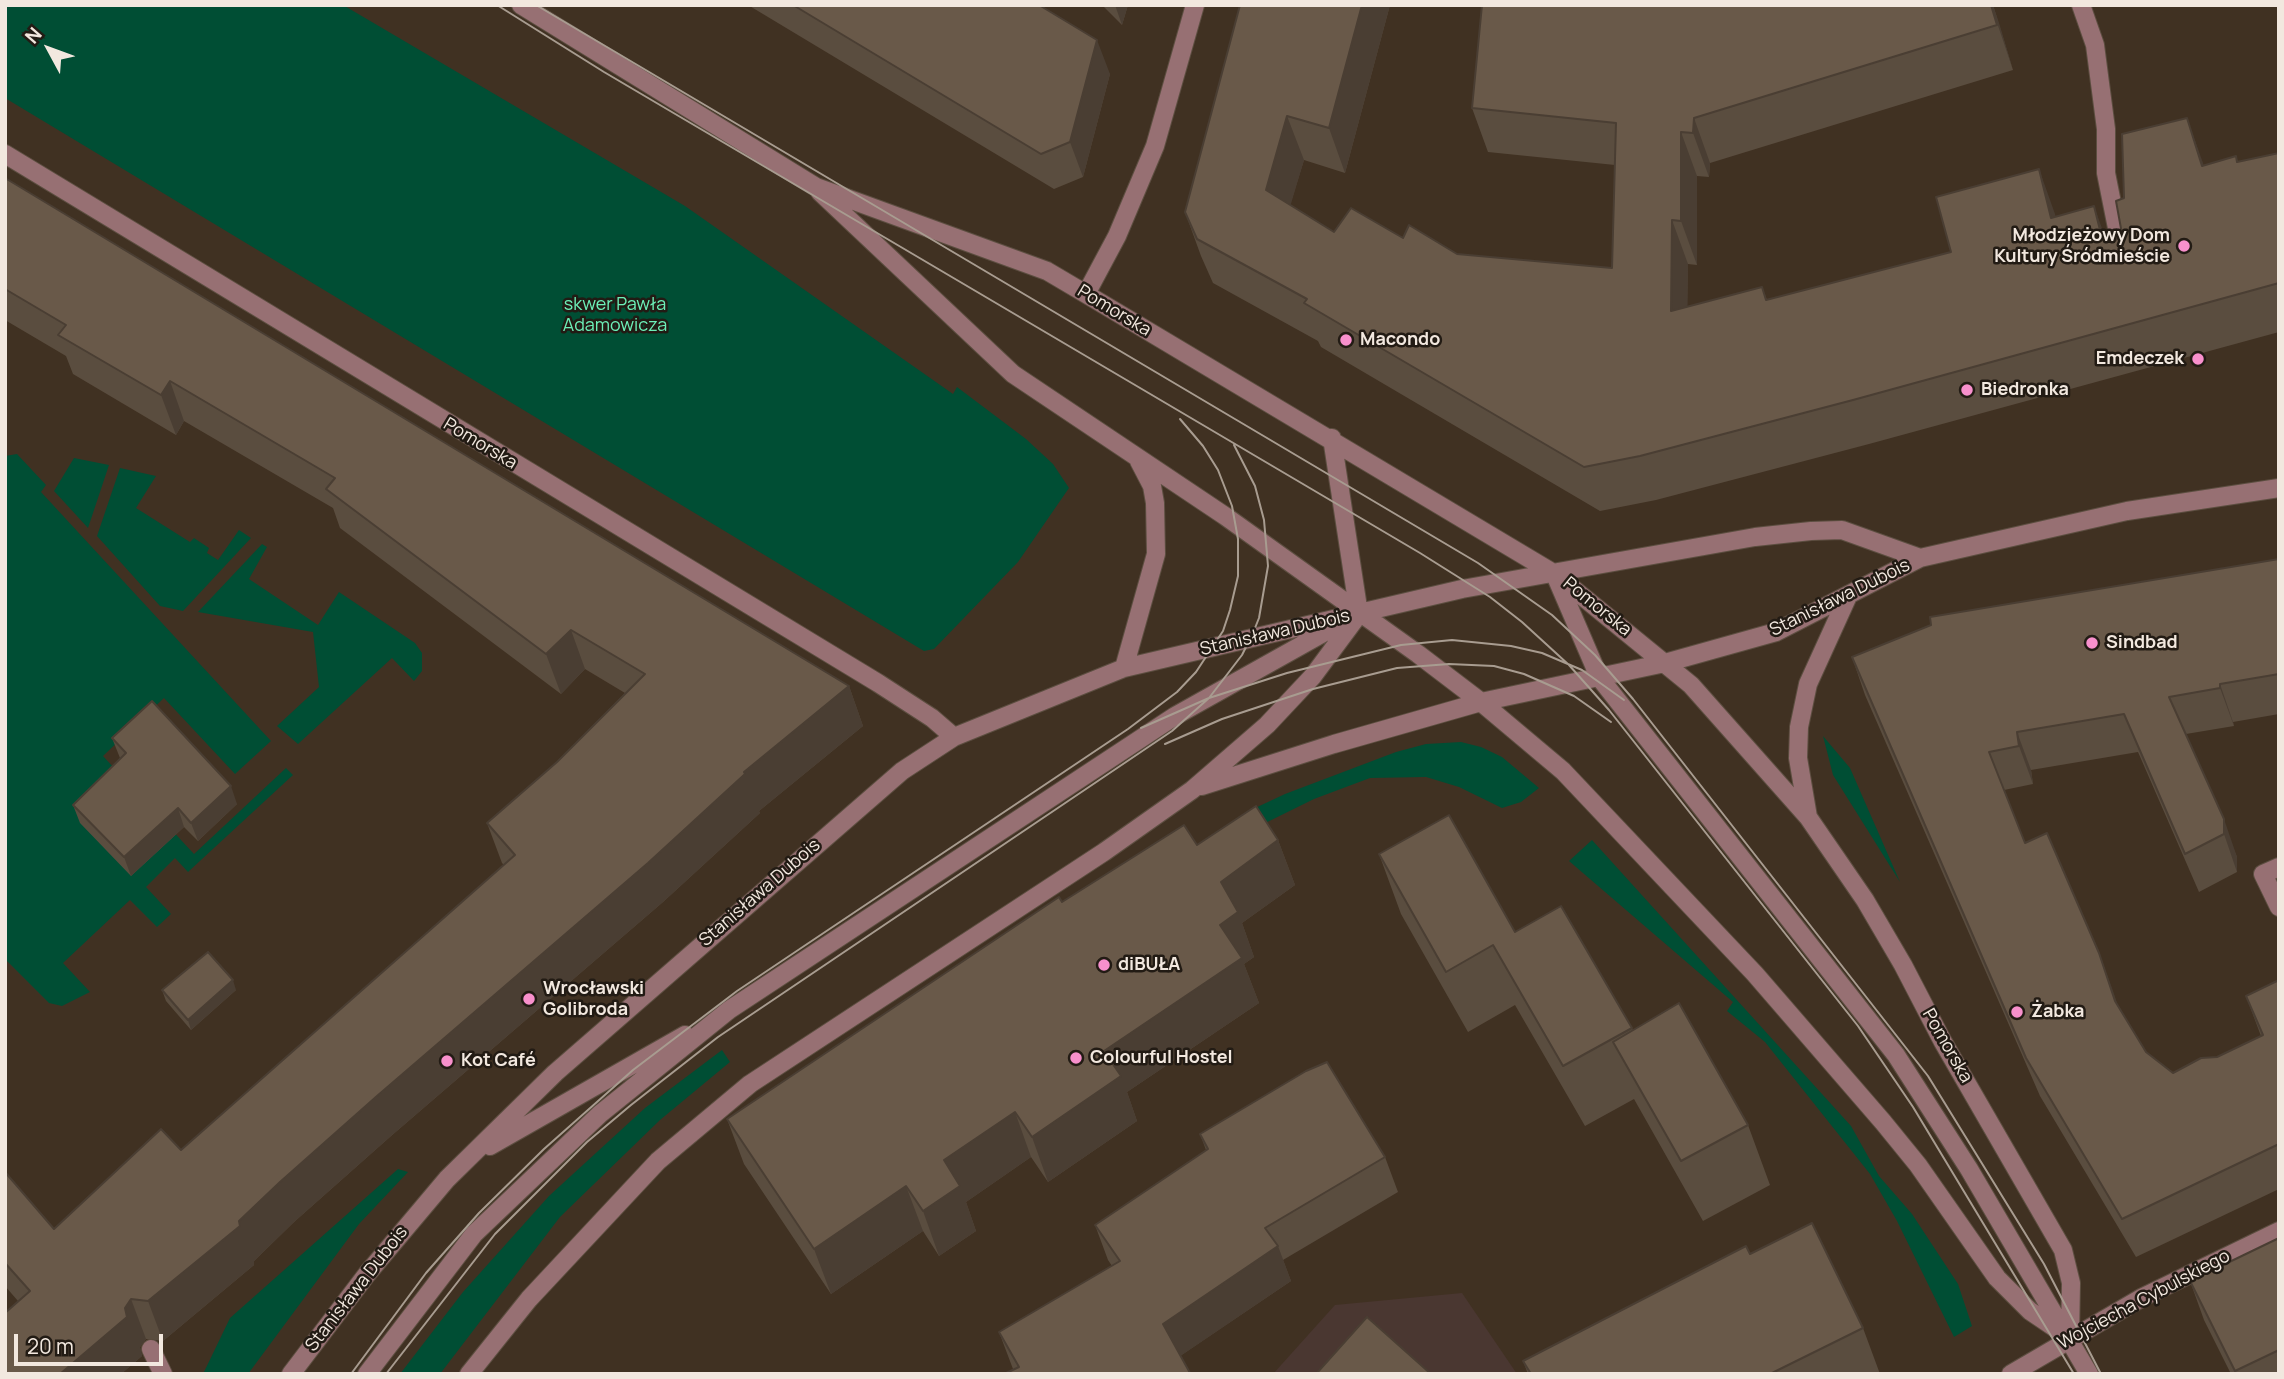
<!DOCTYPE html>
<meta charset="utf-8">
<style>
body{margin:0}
#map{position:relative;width:2284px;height:1379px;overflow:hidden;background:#403122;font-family:Manrope,sans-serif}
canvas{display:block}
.frame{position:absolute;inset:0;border:7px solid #f2e8df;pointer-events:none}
.north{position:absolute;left:14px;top:14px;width:70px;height:70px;-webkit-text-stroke:5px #221b14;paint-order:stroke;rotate:311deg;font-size:19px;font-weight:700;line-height:28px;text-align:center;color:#f2e8df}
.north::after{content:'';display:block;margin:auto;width:24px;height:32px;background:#f2e8df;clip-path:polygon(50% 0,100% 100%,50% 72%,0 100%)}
.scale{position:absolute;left:14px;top:1334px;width:149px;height:32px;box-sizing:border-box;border:4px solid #f2e8df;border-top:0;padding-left:9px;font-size:21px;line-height:24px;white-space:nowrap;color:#f2e8df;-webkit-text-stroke:5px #221b14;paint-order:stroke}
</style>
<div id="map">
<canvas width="2284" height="1379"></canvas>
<div class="frame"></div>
<div class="north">N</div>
<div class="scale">20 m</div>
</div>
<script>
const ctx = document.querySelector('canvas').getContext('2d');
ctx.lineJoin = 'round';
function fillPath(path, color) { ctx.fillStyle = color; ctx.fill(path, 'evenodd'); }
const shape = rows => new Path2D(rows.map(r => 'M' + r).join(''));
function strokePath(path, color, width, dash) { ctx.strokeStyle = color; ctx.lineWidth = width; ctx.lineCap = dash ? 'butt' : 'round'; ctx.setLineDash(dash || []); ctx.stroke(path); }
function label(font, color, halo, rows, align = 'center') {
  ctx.font = font + ' Manrope,sans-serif'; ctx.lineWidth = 5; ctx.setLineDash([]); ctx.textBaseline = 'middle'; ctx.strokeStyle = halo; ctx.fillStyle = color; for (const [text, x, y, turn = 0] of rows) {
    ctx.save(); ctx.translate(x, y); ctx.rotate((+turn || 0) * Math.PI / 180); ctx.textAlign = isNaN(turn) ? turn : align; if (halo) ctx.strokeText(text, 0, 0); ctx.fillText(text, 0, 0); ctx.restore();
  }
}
const industrial = shape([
 [1462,1293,1517,1374,1273,1374,1335,1305]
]);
const green = shape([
 [5,5,343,5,685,206,953,394,957,387,1026,439,1053,464,1069,488,1018,562,934,649,924,651,5,98],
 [17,454,46,485,41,492,271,741,235,774,164,698,103,756,194,854,286,768,293,775,188,872,175,858,146,887,171,914,157,927,130,900,63,963,90,992,62,1006,49,1003,5,959,5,456],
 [74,458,109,465,88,528,54,491],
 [120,468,156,476,136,508,190,542,194,538,209,548,207,553,218,560,239,530,251,538,183,611,160,606,97,536],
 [262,544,267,547,249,579,318,625,339,592,415,643,422,653,422,671,414,681,392,658,298,744,277,726,319,687,313,632,198,612],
 [1823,736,1850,768,1900,882,1833,775],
 [1461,742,1481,747,1502,757,1539,788,1521,802,1502,808,1459,787,1426,777,1370,778,1314,799,1245,833,1253,809,1285,794,1396,752,1426,744],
 [1592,840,1851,1126,1879,1176,1912,1214,1958,1284,1972,1326,1954,1337,1897,1221,1870,1174,1765,1042,1727,1011,1733,1002,1569,861],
 [722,1050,730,1062,660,1120,560,1217,440,1374,400,1374,463,1292,549,1196,645,1108],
 [398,1169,408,1172,359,1224,248,1374,203,1374,230,1318]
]);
const minor = shape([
 [521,5,816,187,1047,271,1086,294,1555,574,1691,685,1808,817,1865,900,1903,965,1943,1042,2063,1250,2071,1283,2070,1338],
 [2081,5,2095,45,2106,129,2106,173,2123,258],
 [5,154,878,683,932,718,954,737],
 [820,192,1013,374,1225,516,1418,654,1481,702,1563,771,1755,974,1883,1122,1918,1165,1997,1278,2030,1311,2070,1338],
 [1086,294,1117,236,1155,146,1195,5],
 [1556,577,1599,677,1896,1055,1969,1169,2089,1374],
 [1124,668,1156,554,1155,503,1152,486,1139,461],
 [1202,786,1334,744,1481,702,1665,663,1776,632,1920,558,2127,511,2279,488],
 [1808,817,1798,758,1799,727,1808,684,1848,596],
 [2279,867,2263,874,2279,907],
 [490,1146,685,1035],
 [151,1349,163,1374],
 [291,1374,367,1274,447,1179,555,1073,902,771,954,737,1124,668,1462,589,1755,537,1811,531,1842,530,1920,558],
 [367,1374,474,1234,600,1114,729,1010,1175,716,1334,627],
 [469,1374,529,1299,658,1161,750,1084,1104,852,1192,790,1267,725,1313,676,1359,614,1332,438],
 [2011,1374,2143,1297,2279,1231]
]);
const tram = shape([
 [497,5,604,72,1420,553,1490,597,1522,622,1569,665,1609,710,1858,1026,1913,1107,2074,1374],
 [536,5,1478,563,1552,615,1595,655,1633,699,1928,1076,2044,1264,2101,1374],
 [1141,728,1209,698,1287,673,1401,645,1452,640,1511,646,1542,653,1582,670,1624,700],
 [1165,744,1222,719,1313,689,1397,668,1449,664,1494,666,1524,674,1574,696,1611,722],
 [351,1374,426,1273,479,1213,544,1149,633,1070,737,991,1128,729,1177,692,1196,672,1223,631,1230,610,1238,576,1238,539,1232,506,1218,470,1203,446,1180,419],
 [386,1374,495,1234,587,1142,631,1105,718,1037,1172,731,1209,698,1242,655,1253,633,1259,618,1268,566,1264,520,1255,486,1234,445]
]);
const wall = shape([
 [748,5,1039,5,1110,74,1083,177,1054,189],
 [1102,5,1128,5,1122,25],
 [1240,5,1390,5,1345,173,1304,160,1290,205,1334,232,1403,238,1457,254,1612,268,1615,165,1488,152,1472,108,1482,5,1993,5,2013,70,1710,163,1709,177,1697,176,1697,265,1688,264,1687,307,1762,287,1767,300,1951,252,2055,217,2114,242,2122,234,2124,198,2204,166,2238,162,2279,153,2279,332,1869,444,1656,500,1600,511,1321,347,1318,341,1213,283,1201,256,1185,212],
 [5,178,849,686,863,726,759,811,760,813,663,902,391,1136,294,1222,254,1261,254,1265,163,1341,146,1339,140,1347,142,1356,121,1374,5,1374,18,1301,5,1286,5,1172,54,1229,181,1150,504,865,502,863,487,823,557,762,625,693,585,669,561,694,340,528,333,508,184,421,176,435,73,374,66,356,5,320],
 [2279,559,2279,714,2233,722,2234,726,2186,734,2237,857,2237,872,2199,892,2138,752,2031,770,2033,784,2004,790,2025,843,2118,1006,2146,1052,2173,1073,2217,1057,2261,1036,2246,996,2279,980,2279,1189,2136,1257,2040,1096,1865,695,1852,657],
 [112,738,237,804,198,841,184,827,131,876,80,823,73,805,120,758],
 [1278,840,1295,885,1242,923,1254,957,1244,964,1259,1003,1127,1092,1137,1121,1048,1182,1031,1157,966,1202,976,1231,939,1256,923,1231,831,1294,744,1164,727,1119,1062,902,1197,845],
 [1379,854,1515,932,1748,1125,1770,1185,1703,1221,1634,1099,1585,1126,1515,1005,1468,1032,1401,914],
 [162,990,236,990,191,1030,166,1001],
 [1200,1134,1385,1157,1398,1192,1283,1260,1291,1281,1180,1356,1190,1374,1004,1374,1013,1369,999,1332,1112,1266,1108,1260,1095,1225,1206,1150],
 [2279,1238,2279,1374,2231,1374,2204,1320,2190,1281],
 [1750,1254,1863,1328,1880,1374,1528,1374,1523,1361]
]);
const shadedWall = shape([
 [1115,5,1128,5,1122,25],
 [1362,5,1390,5,1345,173,1329,128],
 [1991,5,1993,5,2000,26,2013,70],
 [1097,40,1110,74,1083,177,1070,142],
 [1287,116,1304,160,1282,234,1266,190],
 [1694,118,1710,163,1709,177,1693,133],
 [2187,118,2203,163,2218,210,2202,166],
 [1681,132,1697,176,1697,265,1681,221],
 [2039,169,2055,214,2067,262,2051,218],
 [2094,206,2110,251,2102,238],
 [1672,220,1688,264,1687,356,1671,311],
 [170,381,184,421,176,435,161,395],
 [571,630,585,669,561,694,546,654],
 [2220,684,2233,722,2234,726,2220,688],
 [849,686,863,726,759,811,760,813,663,902,391,1136,294,1222,254,1261,254,1265,163,1341,148,1301,239,1221,280,1182,744,772],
 [2017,732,2031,770,2033,784,2019,746],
 [231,786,237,804,198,841,191,823],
 [178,808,184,827,131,876,124,857],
 [2224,819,2237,857,2237,872,2224,834],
 [1278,840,1295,885,1242,923,1254,957,1244,964,1259,1003,1127,1092,1137,1121,1048,1182,1032,1137,1104,1051,1220,925,1221,882],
 [2099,953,2113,991,2129,1039,2115,1001],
 [233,980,236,990,191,1030,188,1020],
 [1015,1112,1031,1157,966,1202,976,1231,939,1256,923,1211,944,1160],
 [906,1186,923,1231,831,1294,814,1249],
 [1278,1246,1291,1281,1176,1359,1163,1324],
 [131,1299,146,1339,140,1347,142,1356,121,1374,60,1374,125,1308]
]);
const building = shape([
 [793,5,1039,5,1097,40,1070,142,1041,154,793,5],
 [1240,5,1362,5,1329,128,1287,116,1266,190,1334,232,1351,208,1403,238,1409,225,1457,254,1612,268,1616,123,1472,108,1482,5,1991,5,1997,25,1694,118,1693,133,1681,132,1681,221,1672,220,1671,311,1762,287,1766,300,1951,252,1936,197,2039,169,2051,218,2094,206,2102,238,2114,242,2122,234,2116,201,2124,198,2122,134,2187,118,2202,166,2236,156,2237,162,2279,153,2279,283,1853,400,1640,456,1584,467,1304,303,1307,299,1197,239,1185,212,1240,5],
 [5,178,849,686,744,772,745,774,648,863,377,1096,280,1182,239,1221,240,1226,148,1301,131,1299,125,1308,127,1317,60,1374,5,1374,5,1313,30,1291,5,1263,5,1172,54,1229,161,1129,181,1150,515,855,487,823,557,762,645,674,571,630,546,654,326,489,335,478,170,381,161,395,58,335,66,325,5,289,5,178],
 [2279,559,2279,674,2220,684,2220,688,2169,697,2224,819,2224,834,2185,854,2124,714,2017,732,2019,746,1989,752,2025,843,2047,833,2099,953,2115,1001,2146,1052,2173,1073,2201,1058,2217,1057,2263,1035,2246,996,2279,980,2279,1144,2122,1219,2026,1058,1852,657,1931,625,1930,617,2279,559],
 [152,701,231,786,191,823,178,808,124,857,73,805,126,753,112,738,152,701],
 [1256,806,1278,840,1221,882,1238,912,1220,925,1242,958,1104,1051,1121,1076,1032,1137,1015,1112,944,1160,960,1186,923,1211,906,1186,814,1249,727,1119,1059,897,1062,902,1184,825,1197,845,1256,806],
 [1449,815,1515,932,1561,906,1632,1028,1563,1066,1493,945,1446,972,1379,854,1449,815],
 [208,952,233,980,188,1020,162,990,208,952],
 [1679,1003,1748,1125,1681,1161,1613,1042,1679,1003],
 [1327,1062,1385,1157,1265,1228,1278,1246,1163,1324,1190,1373,1004,1374,1019,1367,999,1332,1120,1261,1095,1225,1208,1149,1200,1134,1306,1071,1327,1062],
 [1812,1223,1863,1328,1770,1374,1531,1374,1523,1361,1746,1246,1750,1254,1812,1223],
 [2279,1238,2279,1350,2235,1371,2190,1281,2279,1238],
 [1367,1317,1431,1374,1316,1374,1367,1317]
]);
const markers = [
 [2184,246,7,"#f890cc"],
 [1346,340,7,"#f890cc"],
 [2198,359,7,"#f890cc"],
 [1967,390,7,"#f890cc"],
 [2092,643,7,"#f890cc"],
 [1104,965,7,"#f890cc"],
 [529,999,7,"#f890cc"],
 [2017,1012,7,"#f890cc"],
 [1076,1058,7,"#f890cc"],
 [447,1061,7,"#f890cc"]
];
const poiNames = [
 ["Młodzieżowy Dom",2170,236,"right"],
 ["Kultury Śródmieście",2170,257,"right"],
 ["Macondo",1360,340],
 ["Emdeczek",2184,359,"right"],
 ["Biedronka",1981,390],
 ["Sindbad",2106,643],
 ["diBUŁA",1118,965],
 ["Wrocławski",543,989],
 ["Golibroda",543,1010],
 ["Żabka",2031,1012],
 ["Colourful Hostel",1090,1058],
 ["Kot Café",461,1061]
];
const parkNames = [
 ["skwer Pawła",615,305],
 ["Adamowicza",615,326]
];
const streetNames = [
 ["Pomorska",1114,311,31],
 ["Pomorska",480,444,31],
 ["Stanisława Dubois",1840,598,-26],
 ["Pomorska",1597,607,39],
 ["Stanisława Dubois",1275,633,-13],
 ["Stanisława Dubois",760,893,-41],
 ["Pomorska",1947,1046,60],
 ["Stanisława Dubois",357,1289,-52],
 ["Wojciecha Cybulskiego",2144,1300,-28]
];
fillPath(industrial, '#4a3731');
fillPath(green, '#004e34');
strokePath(minor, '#5c4e40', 20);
strokePath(minor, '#977073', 18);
strokePath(tram, '#a89c90', 2);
fillPath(wall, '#5a4d3f');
fillPath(shadedWall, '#4a3e33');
fillPath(building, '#695949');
strokePath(building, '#4a3e33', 2);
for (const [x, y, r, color] of markers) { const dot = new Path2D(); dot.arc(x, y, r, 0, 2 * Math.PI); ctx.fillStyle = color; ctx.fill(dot); strokePath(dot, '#221b14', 2.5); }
label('bold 18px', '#f2e8df', '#221b14', poiNames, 'left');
label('18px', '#6cf0b8', '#221b14', parkNames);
label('18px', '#f2e8df', '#221b14', streetNames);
</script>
